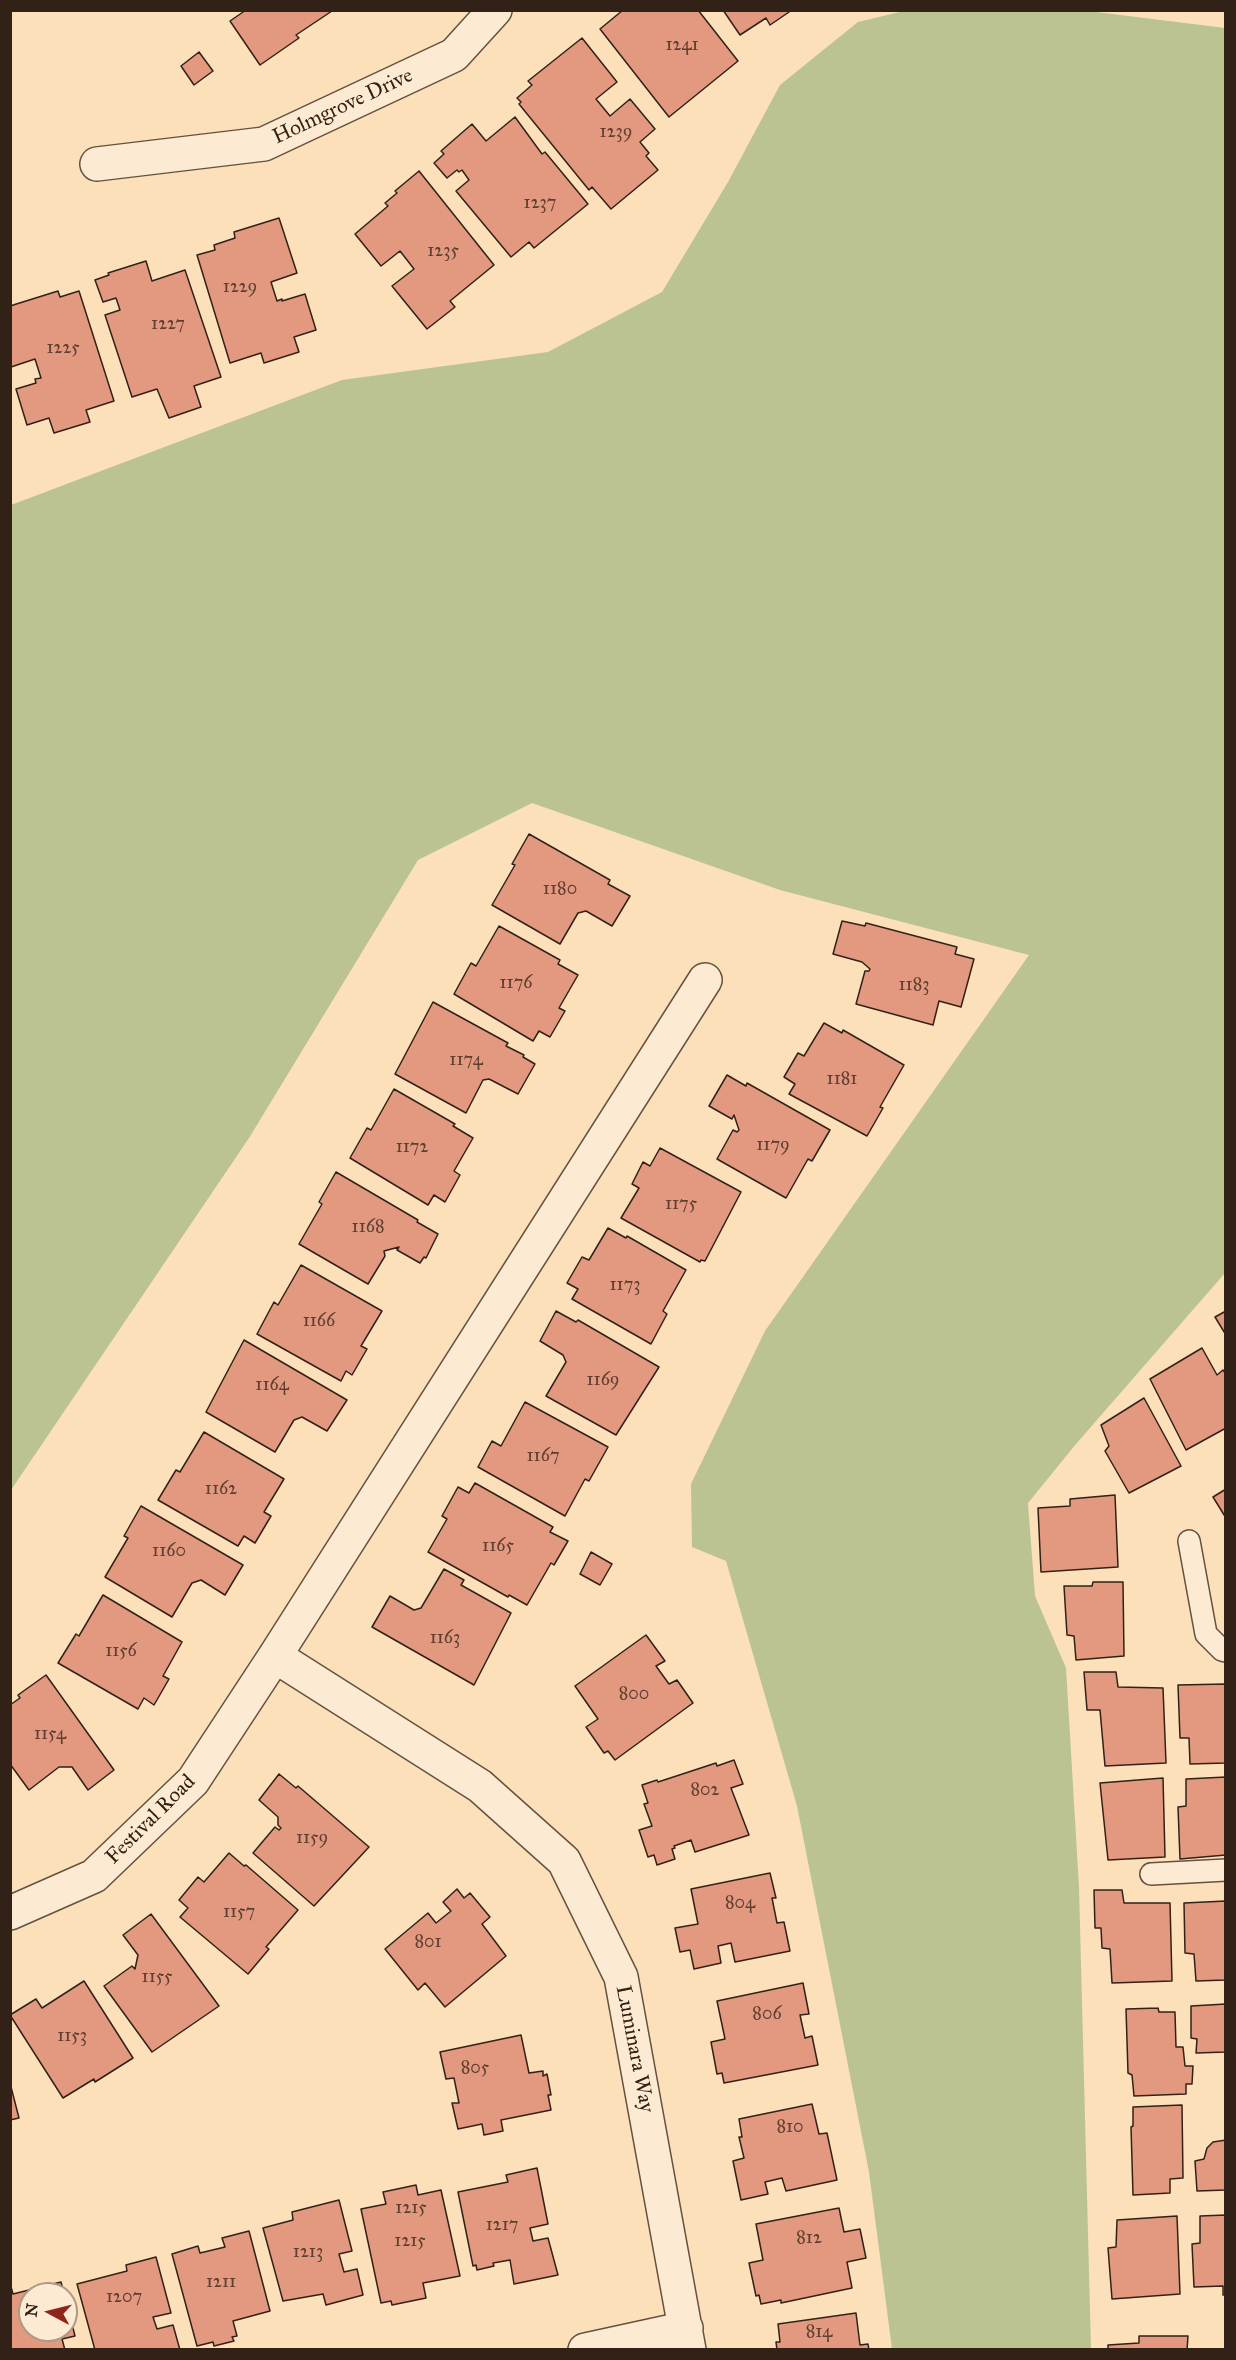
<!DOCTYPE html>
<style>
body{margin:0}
#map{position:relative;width:1236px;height:2360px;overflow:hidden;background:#fbe0b9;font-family:"IM FELL Great Primer",serif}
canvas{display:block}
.frame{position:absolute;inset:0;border:12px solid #322116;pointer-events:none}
.north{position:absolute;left:18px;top:2282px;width:60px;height:60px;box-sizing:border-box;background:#fcebd2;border:2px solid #ab9a87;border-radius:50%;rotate:277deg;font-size:16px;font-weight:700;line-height:24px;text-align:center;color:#322116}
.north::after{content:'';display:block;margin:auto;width:21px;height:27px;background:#8f2418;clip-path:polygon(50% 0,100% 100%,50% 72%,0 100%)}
</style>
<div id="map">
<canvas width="1236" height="2360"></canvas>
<div class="frame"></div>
<div class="north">N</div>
</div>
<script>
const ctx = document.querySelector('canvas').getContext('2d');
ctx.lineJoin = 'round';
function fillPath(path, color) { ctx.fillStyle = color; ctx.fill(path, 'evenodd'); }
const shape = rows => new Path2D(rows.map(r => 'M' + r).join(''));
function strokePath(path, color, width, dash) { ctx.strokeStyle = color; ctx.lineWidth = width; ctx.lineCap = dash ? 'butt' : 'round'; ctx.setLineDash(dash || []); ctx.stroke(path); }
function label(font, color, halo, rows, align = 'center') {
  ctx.font = font + ' "IM FELL Great Primer",serif'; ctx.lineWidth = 4.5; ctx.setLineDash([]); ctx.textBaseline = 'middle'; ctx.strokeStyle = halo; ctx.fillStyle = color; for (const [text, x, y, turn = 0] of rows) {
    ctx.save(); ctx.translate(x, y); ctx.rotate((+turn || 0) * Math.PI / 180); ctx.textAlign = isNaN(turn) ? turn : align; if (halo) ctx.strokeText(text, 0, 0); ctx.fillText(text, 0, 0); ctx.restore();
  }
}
const green = shape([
 [904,11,1080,10,1225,28,1225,1273,1076,1444,1028,1503,1035,1596,1066,1668,1079,1887,1091,2349,892,2349,869,2172,797,1806,726,1561,692,1547,691,1484,765,1331,1029,955,780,890,532,803,418,860,249,1138,11,1490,11,505,342,380,548,352,662,292,728,182,780,85,858,22]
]);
const building = shape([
 [246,10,331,10,332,11,296,35,299,38,260,65,230,21,246,10],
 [623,10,698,10,738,61,669,117,600,29,623,10],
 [723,10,792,10,770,25,766,18,740,35,723,10],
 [582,38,617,82,596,99,610,116,630,99,655,129,640,142,649,153,646,156,658,170,611,209,592,187,589,190,519,104,521,102,517,98,532,85,528,81,582,38],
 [199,52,213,71,194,85,181,66,199,52],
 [515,117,542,154,545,152,588,204,534,248,529,242,511,257,456,191,469,180,462,170,459,172,457,170,447,178,434,163,444,154,441,151,472,124,486,141,515,117],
 [419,171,494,265,450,301,455,307,427,329,392,286,414,269,400,251,381,266,355,234,388,206,385,203,397,193,395,191,419,171],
 [279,218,297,273,271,282,277,301,282,299,282,301,305,294,316,330,294,337,299,352,264,363,261,353,230,363,197,255,215,250,214,245,235,238,234,232,279,218],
 [146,261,152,281,185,270,221,377,194,386,201,407,169,418,157,389,132,397,105,315,120,310,116,298,103,302,95,280,109,275,108,273,146,261],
 [58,291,60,297,79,291,114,401,86,410,90,422,54,433,49,418,27,425,16,389,36,383,35,379,41,378,35,359,11,367,10,306,58,291],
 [529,834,610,880,608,884,630,896,612,926,586,911,578,913,560,944,492,905,515,865,512,864,529,834],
 [842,921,865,926,866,923,957,947,955,954,974,959,961,1007,939,1001,933,1025,856,1004,865,971,869,971,870,969,862,962,833,954,842,921],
 [499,926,560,960,558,964,578,975,559,1008,565,1011,550,1037,539,1031,533,1041,454,994,471,963,476,966,499,926],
 [433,1002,508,1043,506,1046,524,1055,523,1057,535,1064,518,1094,489,1079,483,1080,466,1113,395,1074,433,1002],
 [824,1023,842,1033,843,1030,904,1065,880,1107,883,1108,867,1136,789,1094,795,1084,784,1077,798,1053,804,1056,824,1023],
 [727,1075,746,1086,747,1083,830,1130,812,1161,808,1159,786,1198,717,1159,733,1130,737,1132,739,1130,734,1115,732,1119,709,1106,727,1075],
 [394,1089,455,1124,453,1126,473,1138,454,1171,460,1175,445,1202,434,1195,428,1205,350,1158,367,1128,371,1130,394,1089],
 [660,1148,741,1192,705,1261,701,1260,700,1262,621,1218,639,1188,632,1184,643,1162,650,1166,660,1148],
 [336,1172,418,1220,417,1222,438,1234,426,1258,424,1257,420,1263,397,1250,399,1247,384,1251,385,1256,368,1284,299,1244,322,1204,319,1202,336,1172],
 [608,1228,626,1238,627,1236,686,1270,663,1311,667,1314,651,1344,572,1299,578,1289,567,1283,582,1257,589,1260,608,1228],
 [301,1265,382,1311,361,1346,367,1349,352,1375,346,1371,341,1381,257,1334,274,1302,278,1305,301,1265],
 [556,1311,576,1322,578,1320,659,1367,616,1435,546,1396,566,1362,563,1355,540,1341,556,1311],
 [1226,1311,1226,1335,1215,1317,1226,1311],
 [244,1340,347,1400,327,1431,302,1417,294,1420,275,1452,206,1412,244,1340],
 [1202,1348,1217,1375,1223,1370,1226,1374,1226,1428,1186,1450,1150,1379,1202,1348],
 [1144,1398,1181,1466,1129,1493,1105,1451,1109,1446,1101,1425,1144,1398],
 [525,1402,608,1447,589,1481,585,1479,565,1516,478,1467,492,1441,501,1446,525,1402],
 [204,1432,284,1479,264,1512,271,1516,255,1543,244,1536,238,1546,158,1500,176,1470,180,1472,204,1432],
 [475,1483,553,1527,550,1532,568,1541,554,1565,551,1563,527,1605,509,1595,508,1597,428,1552,447,1519,442,1516,458,1487,469,1493,475,1483],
 [1226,1489,1226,1518,1213,1497,1226,1489],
 [1115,1495,1118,1567,1041,1572,1038,1508,1070,1506,1070,1499,1115,1495],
 [141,1506,243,1565,225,1595,201,1580,192,1583,172,1617,105,1577,128,1538,124,1536,141,1506],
 [591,1552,612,1564,600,1585,580,1574,591,1552],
 [444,1569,464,1580,461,1585,511,1613,474,1685,372,1627,390,1596,414,1610,421,1608,444,1569],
 [1093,1582,1123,1582,1124,1656,1076,1660,1074,1636,1067,1635,1064,1586,1092,1586,1093,1582],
 [103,1595,182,1642,163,1676,169,1679,154,1705,144,1698,138,1709,58,1663,76,1634,79,1636,103,1595],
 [646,1635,665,1661,656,1666,669,1684,677,1680,693,1703,615,1760,608,1751,604,1753,586,1727,598,1719,575,1686,646,1635],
 [1084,1672,1116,1672,1118,1687,1163,1688,1166,1763,1105,1766,1100,1710,1087,1710,1084,1672],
 [46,1675,114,1770,88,1790,72,1767,59,1767,29,1790,10,1764,10,1705,20,1698,18,1695,46,1675],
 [1226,1684,1226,1763,1190,1764,1189,1738,1180,1738,1178,1685,1226,1684],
 [734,1760,743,1784,731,1788,749,1835,695,1852,691,1840,674,1846,675,1848,672,1849,675,1859,657,1865,654,1855,648,1857,639,1830,652,1826,644,1804,648,1803,642,1785,657,1780,658,1782,716,1763,717,1766,734,1760],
 [279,1774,296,1788,298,1786,369,1847,314,1906,253,1853,275,1827,279,1830,281,1828,278,1825,278,1817,259,1800,279,1774],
 [1226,1777,1226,1855,1180,1859,1178,1807,1186,1806,1186,1779,1226,1777],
 [1163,1778,1165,1857,1108,1860,1100,1783,1163,1778],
 [229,1853,244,1866,246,1865,298,1910,266,1947,269,1949,248,1974,180,1917,188,1908,179,1900,198,1877,204,1882,229,1853],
 [770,1873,776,1898,772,1898,777,1923,784,1922,790,1951,735,1962,731,1943,718,1946,721,1963,694,1969,690,1950,680,1952,675,1928,698,1924,691,1889,770,1873],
 [457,1889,464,1898,470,1893,490,1917,482,1924,506,1956,445,2007,425,1983,418,1990,385,1949,428,1913,436,1923,451,1911,443,1902,457,1889],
 [1094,1890,1122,1890,1124,1903,1170,1903,1172,1981,1112,1983,1110,1949,1102,1948,1101,1928,1095,1928,1094,1890],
 [1226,1901,1226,1980,1196,1981,1194,1954,1185,1953,1184,1903,1226,1901],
 [151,1914,219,2006,152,2052,104,1986,132,1966,135,1969,138,1955,123,1935,151,1914],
 [84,1981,133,2058,95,2082,94,2079,63,2098,10,2015,36,1999,42,2008,84,1981],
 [803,1983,809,2014,800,2015,805,2038,812,2036,818,2065,724,2083,722,2073,717,2074,711,2042,725,2039,717,2001,803,1983],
 [1226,2004,1226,2052,1196,2053,1197,2039,1191,2038,1191,2006,1226,2004],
 [1158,2008,1159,2012,1175,2012,1176,2047,1183,2047,1185,2066,1193,2066,1192,2084,1186,2084,1186,2094,1134,2096,1132,2075,1128,2073,1126,2009,1158,2008],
 [521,2035,529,2073,543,2071,543,2076,547,2074,551,2095,548,2095,551,2110,501,2120,503,2131,484,2135,482,2124,458,2129,452,2103,459,2103,454,2078,446,2079,440,2052,521,2035],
 [10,2083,19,2118,10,2120,10,2083],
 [812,2104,819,2134,827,2133,837,2180,786,2191,782,2178,765,2182,768,2194,741,2200,733,2161,744,2158,739,2137,742,2137,739,2119,812,2104],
 [1182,2105,1183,2178,1170,2179,1170,2193,1133,2195,1131,2127,1133,2126,1133,2107,1182,2105],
 [1226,2140,1226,2190,1197,2191,1195,2161,1204,2159,1207,2148,1213,2142,1226,2140],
 [537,2168,548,2224,530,2228,533,2241,548,2238,558,2275,514,2284,510,2260,493,2263,494,2266,477,2270,476,2265,473,2266,458,2192,508,2182,506,2175,537,2168],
 [416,2185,418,2195,441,2190,460,2276,423,2283,426,2298,392,2305,391,2301,381,2303,361,2209,386,2204,383,2192,416,2185],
 [339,2200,352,2251,339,2254,344,2272,357,2269,363,2295,326,2305,323,2294,283,2301,263,2228,293,2220,292,2212,339,2200],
 [839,2208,844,2232,860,2229,866,2258,847,2262,852,2288,781,2303,781,2300,761,2304,759,2295,756,2296,749,2263,763,2260,756,2224,839,2208],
 [1226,2215,1226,2295,1223,2295,1223,2286,1194,2287,1192,2244,1200,2243,1200,2216,1226,2215],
 [1177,2216,1180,2294,1112,2299,1108,2248,1116,2247,1117,2220,1177,2216],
 [249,2231,270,2311,233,2321,237,2336,232,2337,234,2341,214,2346,213,2342,197,2346,172,2254,198,2246,200,2253,225,2247,222,2238,249,2231],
 [156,2257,171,2313,153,2317,157,2329,173,2325,180,2350,95,2350,77,2284,127,2271,126,2265,156,2257],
 [61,2282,64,2294,30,2294,30,2330,66,2330,66,2301,75,2336,62,2339,65,2350,10,2350,10,2283,13,2294,61,2282],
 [856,2313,860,2345,868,2344,869,2350,777,2350,776,2342,780,2342,778,2324,856,2313],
 [1139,2336,1188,2336,1187,2350,1108,2350,1108,2345,1139,2343,1139,2336]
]);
const lane = shape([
 [1189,1541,1206,1634,1222,1650,1226,1651],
 [1151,1874,1226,1870]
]);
const street = shape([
 [97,164,264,144,454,55,495,10],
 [275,1656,480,1786,564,1861,621,1977,689,2350],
 [10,1913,94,1876,193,1781,275,1656,705,980],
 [585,2350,686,2328]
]);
const numberNames = [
 ["1241",682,46],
 ["1239",616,133],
 ["1237",540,204],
 ["1235",443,252],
 ["1229",240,288],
 ["1227",168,325],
 ["1225",63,349],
 ["1180",560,890],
 ["1176",516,984],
 ["1183",914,986],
 ["1174",466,1061],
 ["1181",842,1080],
 ["1179",773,1146],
 ["1172",412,1148],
 ["1175",681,1205],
 ["1168",368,1228],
 ["1173",625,1286],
 ["1166",319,1322],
 ["1169",603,1381],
 ["1164",272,1386],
 ["1167",543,1457],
 ["1162",221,1490],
 ["1165",498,1547],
 ["1160",169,1552],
 ["1163",445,1639],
 ["1156",121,1652],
 ["800",634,1695],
 ["1154",50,1735],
 ["802",705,1791],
 ["1159",312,1839],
 ["804",740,1904],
 ["1157",239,1913],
 ["801",428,1943],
 ["1155",157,1978],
 ["806",767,2015],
 ["1153",72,2037],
 ["805",475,2069],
 ["810",790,2128],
 ["1215",411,2209],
 ["1217",502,2226],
 ["812",809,2239],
 ["1215",410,2242],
 ["1213",308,2253],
 ["1211",221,2283],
 ["1207",124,2298],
 ["814",819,2333]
];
const streetNames = [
 ["Holmgrove Drive",343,107,-25],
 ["Festival Road",151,1820,-45],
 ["Luminara Way",634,2049,79]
];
fillPath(green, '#bbc391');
fillPath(building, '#e39880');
strokePath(building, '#322116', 1.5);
strokePath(lane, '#64513f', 24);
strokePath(street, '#64513f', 36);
strokePath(lane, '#fcebd2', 21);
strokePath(street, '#fcebd2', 33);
label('18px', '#5e3f30', null, numberNames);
label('21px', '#322116', '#fcebd2', streetNames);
</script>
